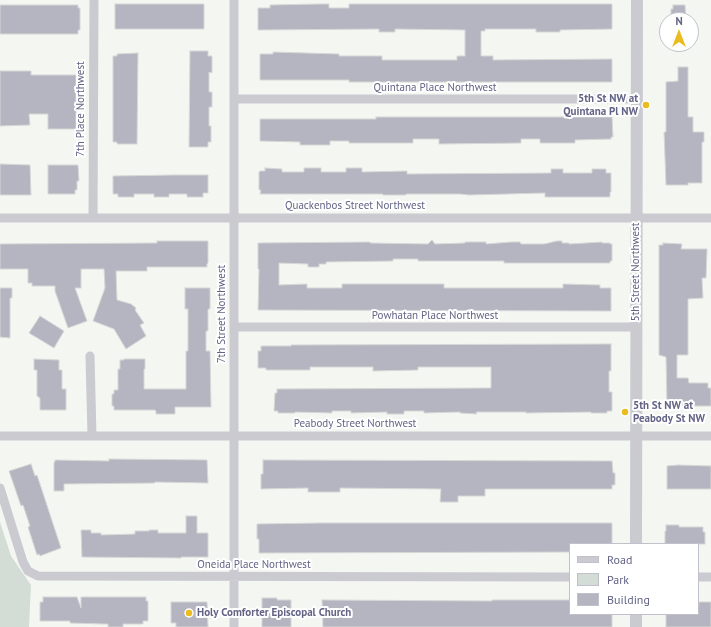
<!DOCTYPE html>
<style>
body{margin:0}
#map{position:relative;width:711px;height:627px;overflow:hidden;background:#f4f6f2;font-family:"PT Sans",sans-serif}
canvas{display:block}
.legend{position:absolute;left:569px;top:543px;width:130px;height:72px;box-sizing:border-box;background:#fff;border:1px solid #c1c1ce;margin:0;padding:5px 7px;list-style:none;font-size:12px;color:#636485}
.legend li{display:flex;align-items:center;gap:8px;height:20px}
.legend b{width:20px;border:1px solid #c1c1ce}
.north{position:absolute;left:659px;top:12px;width:40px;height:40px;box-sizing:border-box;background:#fff;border:1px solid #c1c1ce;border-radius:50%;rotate:0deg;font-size:11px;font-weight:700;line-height:16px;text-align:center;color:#636485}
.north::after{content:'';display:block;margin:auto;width:14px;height:18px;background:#ebbc1d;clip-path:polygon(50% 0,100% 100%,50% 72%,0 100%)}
</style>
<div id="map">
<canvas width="711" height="627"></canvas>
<ul class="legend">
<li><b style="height:5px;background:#cacad0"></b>Road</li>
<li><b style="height:11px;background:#d3ddd5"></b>Park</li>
<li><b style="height:11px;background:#b4b5c0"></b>Building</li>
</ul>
<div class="north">N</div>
</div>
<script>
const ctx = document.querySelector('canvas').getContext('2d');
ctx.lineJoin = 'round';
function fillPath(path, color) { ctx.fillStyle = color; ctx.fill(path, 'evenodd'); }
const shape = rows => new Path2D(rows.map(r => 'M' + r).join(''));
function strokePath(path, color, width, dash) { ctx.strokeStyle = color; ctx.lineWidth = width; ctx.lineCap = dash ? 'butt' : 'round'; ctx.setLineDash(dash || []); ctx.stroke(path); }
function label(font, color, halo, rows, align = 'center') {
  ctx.font = font + ' "PT Sans",sans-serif'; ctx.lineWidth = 4; ctx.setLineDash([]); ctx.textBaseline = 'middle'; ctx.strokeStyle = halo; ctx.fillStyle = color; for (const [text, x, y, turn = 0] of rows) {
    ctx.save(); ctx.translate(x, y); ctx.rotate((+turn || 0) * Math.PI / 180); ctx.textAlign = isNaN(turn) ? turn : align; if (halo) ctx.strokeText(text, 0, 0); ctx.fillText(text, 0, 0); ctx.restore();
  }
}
const green = shape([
 [0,522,11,556,31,585,29,627,0,627]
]);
const building = shape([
 [115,4,204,4,204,29,115,29,115,4],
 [319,4,329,4,329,8,349,8,349,4,612,4,612,29,560,30,560,32,536,32,536,29,485,29,485,31,481,31,481,56,493,56,493,60,612,59,612,82,349,82,349,80,260,80,260,54,273,54,273,52,339,54,339,56,382,56,382,60,457,60,457,56,465,56,465,30,395,29,395,32,379,32,379,29,258,30,258,8,270,8,270,5,319,4],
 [0,5,78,5,78,8,80,8,80,30,78,30,78,34,0,34,0,5],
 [673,5,685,5,686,20,671,20,671,9,673,9,673,5],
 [190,51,208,51,208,56,212,56,212,73,209,72,209,92,212,92,212,107,209,107,209,126,211,126,211,142,208,142,208,147,189,147,190,51],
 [138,53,137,144,117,144,117,142,113,142,113,56,117,56,117,54,138,53],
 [678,67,688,67,688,117,693,117,693,132,704,132,704,142,702,142,702,183,688,183,688,185,666,185,664,132,666,132,666,82,678,81,678,67],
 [0,71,31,71,31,75,76,75,76,129,48,129,48,114,29,114,30,125,0,126,0,71],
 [376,117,612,117,613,137,611,137,611,139,575,140,575,143,540,143,540,139,521,139,521,143,439,144,439,139,413,139,413,143,349,143,349,141,330,141,330,145,300,145,300,142,260,141,260,119,376,119,376,117],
 [0,164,30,165,31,195,0,195,0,164],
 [48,165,78,165,79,181,77,181,77,190,75,190,75,194,48,194,48,165],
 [265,168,282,169,282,172,304,172,304,168,321,168,321,172,346,172,346,168,362,168,362,172,407,171,407,174,551,173,551,169,563,169,563,173,592,173,592,169,606,169,606,173,611,173,611,192,610,192,610,197,545,197,545,193,469,195,460,194,406,194,406,195,383,195,383,194,260,194,261,190,259,190,259,172,260,171,265,171,265,168],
 [174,175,208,175,208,193,203,193,203,197,187,197,187,194,169,194,169,197,154,197,154,194,134,194,134,197,118,197,118,194,113,194,113,176,174,175],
 [432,240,435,244,465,243,465,242,486,242,486,244,511,242,520,242,521,244,544,244,557,241,562,241,562,243,569,243,569,244,602,242,602,243,610,243,610,244,612,244,612,261,610,261,610,263,504,263,504,261,418,261,418,259,393,259,393,261,326,262,326,264,319,264,319,267,308,267,308,264,279,263,279,285,307,284,307,288,342,288,342,284,444,284,444,288,563,288,563,284,600,285,600,288,611,288,611,311,258,310,259,269,258,269,258,243,370,242,370,243,428,244,432,240],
 [157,241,208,241,208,263,207,264,207,267,147,267,147,271,116,271,117,300,131,304,136,308,135,310,144,323,140,325,146,336,126,349,114,329,93,321,105,288,104,269,81,269,81,288,75,288,87,321,68,328,55,291,55,286,32,286,32,283,28,283,28,269,0,269,0,244,157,243,157,241],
 [663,243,682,244,681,249,707,249,707,251,706,278,702,278,703,298,688,299,688,355,677,355,677,378,688,378,689,383,708,383,708,388,711,388,711,406,667,406,666,357,659,355,659,245,663,245,663,243],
 [0,288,12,288,12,298,10,298,10,338,0,337,0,288],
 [185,288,210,288,210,309,208,309,208,331,206,331,206,351,210,351,211,407,175,407,175,414,156,414,156,411,155,410,114,410,114,406,112,406,112,394,114,394,114,390,118,390,118,369,120,369,120,360,124,360,124,359,145,359,145,369,144,369,144,389,186,389,186,351,188,351,188,309,185,309,185,288],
 [40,316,64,331,54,348,29,333,40,316],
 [611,344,611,371,609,371,609,392,612,392,612,411,607,411,607,413,591,413,591,412,526,413,526,412,476,412,477,414,460,413,460,412,424,413,424,411,404,411,404,414,387,414,387,412,351,413,351,411,332,411,332,413,295,412,295,413,278,413,278,411,274,411,275,393,277,393,277,389,491,388,491,367,418,367,418,370,373,371,373,367,310,367,310,370,266,370,266,368,258,368,258,351,261,351,261,346,291,346,291,345,611,344],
 [34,359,59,360,59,370,62,370,62,389,66,389,66,410,40,410,40,398,37,396,37,370,34,370,34,359],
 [109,459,207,460,208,483,155,482,155,483,64,484,64,491,54,491,54,462,55,462,55,460,109,461,109,459],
 [263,460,612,461,613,473,615,473,615,485,612,485,612,489,485,489,485,496,458,496,458,502,440,502,441,489,340,488,340,492,308,492,308,488,261,489,261,474,263,474,263,460],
 [31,464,35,476,37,475,61,548,40,556,39,554,37,555,28,527,30,526,23,505,21,506,9,471,31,464],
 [678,465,711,466,711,489,667,489,667,466,678,465],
 [186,516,197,516,197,533,208,533,208,557,181,557,181,558,82,557,81,530,91,530,91,533,101,533,101,535,135,534,135,531,149,531,149,530,158,530,158,533,186,533,186,516],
 [320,523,612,523,612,544,570,544,570,552,259,553,259,539,257,539,257,524,320,523],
 [666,525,679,525,679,527,703,527,703,532,705,532,705,544,665,544,665,531,666,531,666,525],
 [43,597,77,597,81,608,81,597,146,597,146,601,148,601,148,621,143,621,143,624,123,624,123,627,108,627,108,624,103,624,70,623,70,621,40,621,40,602,43,602,43,597],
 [262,598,277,598,277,600,291,600,291,627,262,627,262,598],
 [322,600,492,601,492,600,570,600,570,614,612,614,612,627,323,627,322,600],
 [171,602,207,602,208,627,176,627,176,623,171,623,171,602],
 [699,602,711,602,711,627,666,627,666,615,667,614,698,614,699,602]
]);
const minor = shape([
 [234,99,636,99],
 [0,218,711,218],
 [93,218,94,0],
 [234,327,636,327],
 [90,356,92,436],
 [0,436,711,436],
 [0,488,23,562,28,571,38,576,570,577],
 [698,577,711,577],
 [234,627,234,0]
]);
const tertiary = shape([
 [636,544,637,0],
 [636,614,636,627]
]);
const markers = [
 [646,105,4,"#ebbc1d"],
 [625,412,4,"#ebbc1d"],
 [189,613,4,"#ebbc1d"]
];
const streetNames = [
 ["Quintana Place Northwest",435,88],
 ["7th Place Northwest",81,109,-90],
 ["Quackenbos Street Northwest",355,206],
 ["5th Street Northwest",636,272,-90],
 ["7th Street Northwest",222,314,-90],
 ["Powhatan Place Northwest",435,316],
 ["Peabody Street Northwest",355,424],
 ["Oneida Place Northwest",254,565]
];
const poiNames = [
 ["5th St NW at",638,99,"right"],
 ["Quintana Pl NW",638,112,"right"],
 ["5th St NW at",633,406],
 ["Peabody St NW",633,419],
 ["Holy Comforter Episcopal Church",197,613]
];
fillPath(green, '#d3ddd5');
fillPath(building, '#b4b5c0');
strokePath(building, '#d6d7d5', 1);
strokePath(minor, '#cacad0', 9);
strokePath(tertiary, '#cacad0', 12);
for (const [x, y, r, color] of markers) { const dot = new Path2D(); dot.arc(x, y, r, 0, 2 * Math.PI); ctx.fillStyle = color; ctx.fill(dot); strokePath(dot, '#fff', 1.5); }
label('11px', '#636485', '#fff', streetNames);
label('bold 11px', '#636485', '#fff', poiNames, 'left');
</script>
